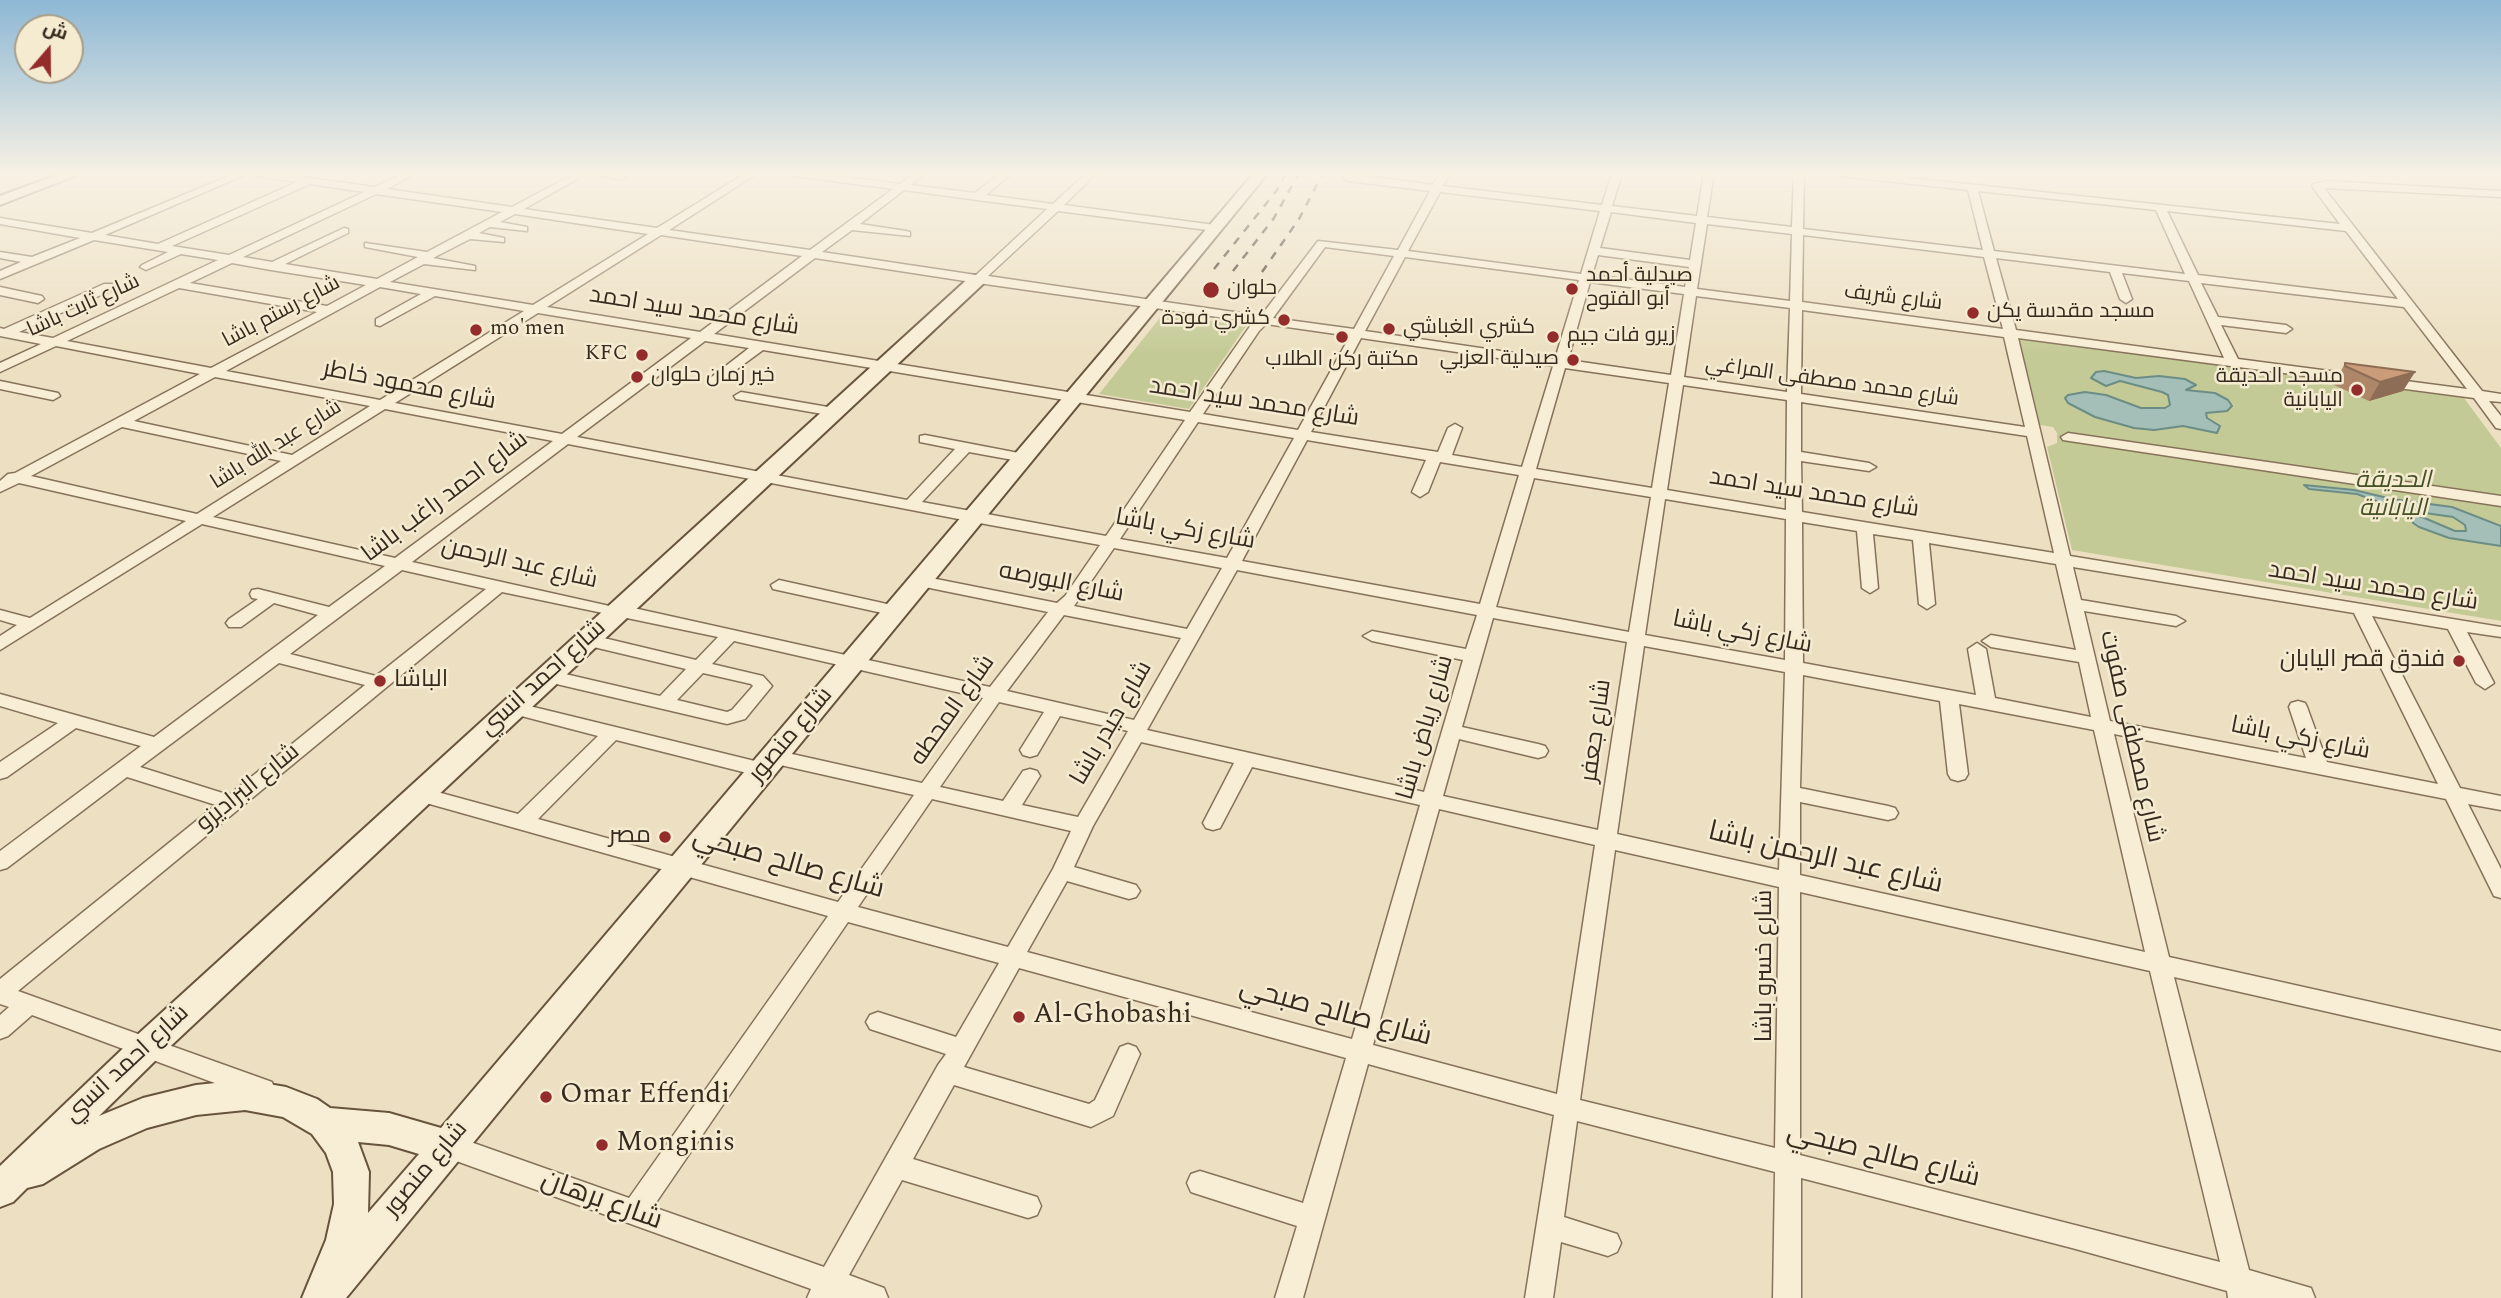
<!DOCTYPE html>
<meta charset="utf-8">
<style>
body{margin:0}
#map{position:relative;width:2501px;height:1298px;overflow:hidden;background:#ede0c2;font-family:Spectral,Cairo,serif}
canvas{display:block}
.north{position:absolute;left:14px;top:14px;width:70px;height:70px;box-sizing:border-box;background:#f4ebd1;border:2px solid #a89e89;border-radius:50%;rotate:20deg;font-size:19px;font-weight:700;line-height:28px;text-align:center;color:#362a1e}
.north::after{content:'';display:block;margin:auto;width:24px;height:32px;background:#932c2b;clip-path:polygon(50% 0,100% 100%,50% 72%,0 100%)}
</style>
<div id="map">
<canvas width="2501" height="1298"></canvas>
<div class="north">ش</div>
</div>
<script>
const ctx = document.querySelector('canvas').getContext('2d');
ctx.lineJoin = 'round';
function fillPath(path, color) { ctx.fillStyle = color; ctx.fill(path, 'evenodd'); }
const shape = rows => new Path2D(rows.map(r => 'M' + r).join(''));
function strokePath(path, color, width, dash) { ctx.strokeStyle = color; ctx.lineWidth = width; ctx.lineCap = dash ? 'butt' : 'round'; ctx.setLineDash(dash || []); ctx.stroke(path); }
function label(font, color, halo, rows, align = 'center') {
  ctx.font = font + ' Spectral,Cairo,serif'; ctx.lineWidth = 5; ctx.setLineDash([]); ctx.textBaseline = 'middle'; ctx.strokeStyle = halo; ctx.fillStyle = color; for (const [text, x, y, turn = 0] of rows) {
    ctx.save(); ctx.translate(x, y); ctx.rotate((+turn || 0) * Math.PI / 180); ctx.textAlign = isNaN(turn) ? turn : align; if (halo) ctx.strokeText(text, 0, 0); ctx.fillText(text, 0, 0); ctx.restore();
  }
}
const green = shape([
 [1163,314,1246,326,1189,409,1099,394],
 [2019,338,2464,398,2501,448,2501,621,2072,550,2047,447,2057,443,2057,433,2053,427,2040,425]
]);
const water = shape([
 [2104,371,2136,378,2159,376,2185,379,2196,385,2186,390,2215,393,2228,400,2232,406,2227,411,2206,413,2207,418,2220,426,2217,433,2183,426,2154,430,2134,428,2095,417,2068,403,2065,398,2068,395,2085,392,2106,395,2141,408,2165,408,2170,405,2168,395,2162,392,2120,381,2106,386,2091,378,2096,372,2104,371],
 [2304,485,2354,490,2392,499,2452,507,2501,526,2501,546,2449,538,2419,527,2413,523,2413,519,2407,516,2422,517,2455,531,2466,531,2465,525,2453,517,2397,509,2357,494,2309,489,2304,485]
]);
const street = shape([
 [236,173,249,173,105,235,158,244,297,182,255,176,250,173,274,173,374,187,405,173,417,173,387,189,512,207,576,173,588,173,524,209,657,228,746,173,758,173,669,230,810,250,893,189,795,176,790,173,816,173,900,184,915,173,926,173,911,185,975,193,1001,173,1012,173,986,195,1053,204,1086,173,1097,173,1064,205,1215,225,1221,228,1215,231,1058,211,988,276,1261,316,1318,241,1398,250,1430,191,1348,181,1343,178,1346,173,1433,185,1440,173,1450,173,1443,186,1602,205,1612,173,1622,173,1612,206,1697,216,1704,173,1714,173,1707,217,1792,227,1794,173,1804,173,1803,229,1983,250,1968,190,1839,176,1834,173,1864,173,2340,224,2312,186,2313,184,2326,181,2501,191,2501,197,2324,188,2482,391,2501,394,2501,402,2489,401,2501,416,2501,429,2496,428,2474,398,2018,338,2070,556,2501,627,2501,637,2467,632,2494,683,2485,689,2476,683,2448,629,2372,616,2460,788,2501,796,2501,810,2468,804,2501,869,2501,898,2494,896,2446,799,2114,734,2169,957,2501,1031,2501,1051,2174,977,2249,1270,2311,1288,2315,1298,2228,1298,2227,1291,2072,1248,1801,1178,1801,1298,1773,1298,1775,1172,1577,1121,1564,1217,1617,1234,1621,1243,1617,1252,1608,1256,1561,1242,1553,1298,1525,1298,1554,1115,1368,1064,1303,1298,1275,1298,1297,1226,1200,1195,1191,1192,1187,1183,1191,1174,1200,1171,1303,1203,1346,1058,1019,968,964,1067,1089,1104,1095,1100,1120,1047,1128,1044,1136,1047,1140,1054,1113,1116,1091,1127,954,1085,913,1159,1037,1197,1041,1206,1037,1215,1028,1218,902,1180,849,1275,884,1288,888,1298,807,1298,811,1289,448,1158,439,1154,435,1146,439,1138,448,1134,629,1198,828,916,419,801,412,799,409,794,412,789,419,787,518,814,598,736,506,712,504,708,506,704,513,702,763,763,770,765,773,770,770,775,763,777,616,740,538,819,838,902,914,795,767,762,764,757,767,752,774,750,922,783,983,698,734,641,712,664,763,676,772,686,745,719,727,724,548,682,539,676,548,670,660,696,686,669,581,644,578,640,581,636,587,634,696,660,718,637,502,592,18,991,272,1082,275,1090,272,1098,263,1101,32,1015,8,1036,0,1039,0,1015,9,1007,0,1004,0,979,216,805,127,777,7,868,0,870,0,851,141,746,76,728,7,777,0,779,0,762,58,723,0,706,0,694,154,737,318,615,274,603,241,627,229,627,226,623,229,619,258,599,252,598,250,594,252,590,258,589,329,607,385,566,202,524,0,650,0,636,17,625,0,620,0,610,30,618,186,521,19,483,0,492,0,481,8,474,15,473,200,374,56,346,0,372,0,363,41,344,0,336,0,328,4,329,104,284,112,284,112,290,19,332,53,338,218,260,181,254,146,270,140,267,142,265,168,252,94,240,0,279,0,271,21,262,0,258,0,252,32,257,80,238,0,224,0,218,92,233,236,173],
 [310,184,364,192,229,255,172,246,310,184],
 [904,190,977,200,1047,209,976,275,822,252,852,230,910,236,910,232,906,231,860,224,904,190],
 [1978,191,2156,210,2185,274,1994,251,1978,191],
 [1440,192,1600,211,1581,274,1408,251,1440,192],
 [376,194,502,212,427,252,365,243,365,247,418,257,377,279,285,264,348,233,348,229,344,228,272,262,243,257,376,194],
 [2167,211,2346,231,2398,299,2198,275,2167,211],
 [1611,212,1696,223,1690,260,1600,248,1611,212],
 [515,214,648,234,533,305,390,282,424,264,475,270,475,266,433,258,470,239,504,242,504,238,479,233,490,227,527,231,527,227,500,222,515,214],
 [1707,224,1792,234,1790,301,1697,289,1707,224],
 [661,235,802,256,700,332,547,307,661,235],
 [1803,235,1984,257,2003,329,1802,302,1803,235],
 [1325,247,1394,256,1354,329,1273,318,1325,247],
 [1598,255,1689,267,1685,287,1592,275,1598,255],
 [1405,257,1579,280,1555,359,1365,331,1405,257],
 [815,258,978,283,1253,322,1190,412,714,334,815,258],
 [1996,258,2110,272,2120,299,2126,303,2132,299,2122,273,2189,281,2224,358,2016,330,1996,258],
 [232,263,271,270,366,285,327,306,190,283,232,263],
 [1590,282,1684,294,1671,375,1568,360,1590,282],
 [2201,283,2404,307,2467,389,2238,359,2221,325,2286,333,2292,329,2286,325,2218,317,2201,283],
 [380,287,421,294,376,319,376,325,380,326,435,296,524,311,380,400,226,371,380,287],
 [179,288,317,312,211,368,67,341,179,288],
 [1696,296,1790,308,1787,392,1684,377,1696,296],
 [1802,310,2004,337,2025,427,1801,394,1802,310],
 [538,313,691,338,562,434,395,403,538,313],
 [1266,324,1350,336,1298,430,1203,414,1259,331,1266,324],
 [1361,338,1553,366,1522,467,1452,455,1462,428,1455,424,1448,428,1438,452,1311,432,1361,338],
 [705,341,749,348,709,379,709,385,714,386,763,350,1185,420,1106,536,922,502,969,452,1024,462,1031,458,1024,454,925,435,920,436,920,442,955,449,907,500,577,437,705,341],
 [1565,368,1669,383,1652,488,1536,469,1565,368],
 [215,377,370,406,292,455,134,421,215,377],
 [1683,385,1787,400,1786,510,1667,490,1683,385],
 [1801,402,2027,436,2054,553,1802,512,1801,461,1869,471,1876,467,1869,463,1801,452,1801,402],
 [385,409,553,441,395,558,213,517,385,409],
 [1198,422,1294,438,1227,558,1120,539,1198,422],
 [122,427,281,461,197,514,31,476,122,427],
 [1307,440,1426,460,1412,492,1420,497,1428,492,1440,462,1519,475,1480,604,1242,561,1307,440],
 [568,444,974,522,1100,545,1065,596,1057,603,921,576,915,577,913,581,915,585,1048,612,990,687,620,605,614,607,412,562,568,444],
 [1534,478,1651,497,1629,632,1496,607,1534,478],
 [1665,499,1786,519,1785,660,1645,635,1665,499],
 [1802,522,1857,531,1862,588,1870,593,1878,588,1873,534,1913,540,1919,604,1927,609,1935,604,1929,543,2056,564,2076,650,1991,635,1982,641,1991,647,2079,662,2091,717,1995,698,1986,649,1977,643,1968,649,1976,695,1803,663,1802,522],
 [1114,548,1222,568,1187,629,1074,606,1114,548],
 [2073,567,2354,613,2438,784,2327,762,2307,707,2305,703,2298,701,2291,703,2289,707,2306,758,2110,721,2084,611,2176,626,2185,621,2176,616,2081,600,2073,567],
 [402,570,486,589,376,676,290,654,402,570],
 [1237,570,1477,615,1466,649,1372,631,1363,636,1372,641,1463,660,1424,792,1147,730,1237,570],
 [1064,615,1181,638,1134,720,1007,691,1064,615],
 [1493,618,1627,642,1598,830,1443,796,1459,739,1538,758,1545,756,1548,751,1545,746,1538,744,1462,727,1493,618],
 [1644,646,1785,672,1779,870,1617,834,1644,646],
 [279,663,365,685,229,795,140,767,279,663],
 [703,673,751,684,753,686,732,710,727,712,677,700,703,673],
 [1803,675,1940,701,1948,774,1951,779,1958,781,1965,779,1968,774,1959,704,2094,730,2145,952,1800,875,1800,802,1888,820,1895,818,1898,813,1895,808,1888,806,1800,788,1803,675],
 [999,702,1044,712,1020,750,1023,755,1030,757,1037,755,1060,716,1128,731,1078,817,1022,805,1040,776,1037,771,1030,769,1023,771,1003,801,940,787,999,702],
 [1141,742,1234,763,1203,823,1206,828,1213,830,1220,828,1252,767,1420,805,1352,1039,1027,952,1067,881,1129,899,1136,897,1140,891,1136,885,1074,867,1093,826,1141,742],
 [932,799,1071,831,1053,869,1008,947,858,907,932,799],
 [1439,809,1595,845,1557,1094,1373,1045,1439,809],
 [1615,850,1779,887,1775,1148,1580,1100,1615,850],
 [1800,892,2150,971,2220,1262,1800,1155,1800,892],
 [848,922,999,963,956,1037,878,1012,870,1015,866,1022,870,1029,946,1054,938,1065,824,1267,653,1207,848,922],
 [590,173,613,173,627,177,622,180,590,173],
 [0,287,42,296,44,299,38,303,0,295,0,287],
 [0,381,58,393,60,396,53,400,0,389,0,381],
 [741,392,834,408,841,412,834,416,736,399,734,396,741,392],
 [2068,433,2501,496,2501,506,2063,440,2061,437,2068,433],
 [779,580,896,606,904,611,896,616,773,589,771,585,779,580]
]);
const secondary = shape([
 [63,173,82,173,0,205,0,196,63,173],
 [1254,173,1268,173,346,1298,302,1298,326,1240,334,1204,333,1172,326,1153,312,1134,283,1117,245,1110,196,1115,147,1128,99,1149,43,1184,27,1188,13,1202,0,1207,0,1166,135,1037,972,275,984,275,986,279,984,283,159,1057,99,1116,143,1098,196,1085,245,1080,286,1087,317,1099,330,1108,389,1113,441,1128,1254,173],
 [358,1142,389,1145,419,1154,368,1213,369,1172,358,1142]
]);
const rail = shape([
 [1214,269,1277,190,1286,173],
 [1233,271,1274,218,1299,173],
 [1262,272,1299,219,1323,173]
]);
const wall = shape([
 [2345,363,2403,391,2369,401,2334,385]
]);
const shadedWall = shape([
 [2415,372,2403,391,2369,401,2380,382]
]);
const building = shape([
 [2345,363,2415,372,2380,382,2345,366,2345,363]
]);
const markers = [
 [1572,289,7,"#932c2b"],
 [1211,290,9,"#932c2b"],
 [1973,313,7,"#932c2b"],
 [1284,320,7,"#932c2b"],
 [1389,329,7,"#932c2b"],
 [476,330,7,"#932c2b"],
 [1342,337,7,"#932c2b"],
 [1553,337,7,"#932c2b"],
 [642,355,7,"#932c2b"],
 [1573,360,7,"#932c2b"],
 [637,377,7,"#932c2b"],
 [2357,390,7,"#932c2b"],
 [2459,661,7,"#932c2b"],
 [380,681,7,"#932c2b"],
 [665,837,7,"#932c2b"],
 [1019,1017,7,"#932c2b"],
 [546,1097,7,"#932c2b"],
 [602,1145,7,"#932c2b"]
];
const farPoinames = [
 ["صيدلية أحمد",1586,277],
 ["أبو الفتوح",1586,301],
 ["حلوان",1227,290],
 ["مسجد مقدسة يكن",1987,313],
 ["كشري فودة",1270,320,"right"],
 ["كشري الغباشي",1403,329],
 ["mo'men",490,330],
 ["زيرو فات جيم",1567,337],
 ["KFC",628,355,"right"],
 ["صيدلية العزبي",1559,360,"right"],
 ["مكتبة ركن الطلاب",1342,361,"center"],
 ["خير زمان حلوان",651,377],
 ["مسجد الحديقة",2343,378,"right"],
 ["اليابانية",2343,402,"right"]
];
const farStreetnames = [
 ["شارع شريف",1893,299,7],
 ["شارع ثابت باشا",84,307,-25],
 ["شارع رستم باشا",282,313,-28],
 ["شارع محمد مصطفى المراغي",1832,383,8],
 ["شارع عبد الله باشا",277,446,-32]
];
const streetNames = [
 ["شارع محمد سيد احمد",694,313,9],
 ["شارع محمود خاطر",409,387,11],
 ["شارع محمد سيد احمد",1254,404,9],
 ["شارع محمد سيد احمد",1814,495,9],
 ["شارع احمد راغب باشا",446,498,-37],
 ["شارع زكي باشا",1185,531,10],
 ["شارع عبد الرحمن",519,565,13],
 ["شارع البورصه",1061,584,11],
 ["شارع محمد سيد احمد",2373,588,9],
 ["شارع زكي باشا",1742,634,11],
 ["شارع احمد انسي",544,679,-42],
 ["شارع المحطه",954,711,-55],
 ["شارع حيدر باشا",1113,724,-60],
 ["شارع رياض باشا",1427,728,-74],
 ["شارع جعفر",1598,731,-82],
 ["شارع منصور",792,736,-50],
 ["شارع مصطفى صفوت",2130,737,77],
 ["شارع زكي باشا",2300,740,11],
 ["شارع البراديزو",249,789,-39],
 ["شارع خسرو باشا",1766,966,-90],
 ["شارع احمد انسي",128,1065,-43],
 ["شارع منصور",427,1170,-50]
];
const parkNames = [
 ["الحديقة",2393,482],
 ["اليابانية",2393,510]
];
const poiNames = [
 ["فندق قصر اليابان",2445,661],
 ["الباشا",394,681,"left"],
 ["مصر",651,837]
];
const nearStreetnames = [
 ["شارع عبد الرحمن باشا",1825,860,13],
 ["شارع صالح صبحي",788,865,16],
 ["شارع صالح صبحي",1335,1014,15],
 ["شارع صالح صبحي",1883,1157,14],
 ["شارع برهان",601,1202,20]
];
const nearPoinames = [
 ["Al-Ghobashi",1033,1017],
 ["Omar Effendi",560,1097],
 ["Monginis",616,1145]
];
fillPath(green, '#c4ca96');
fillPath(water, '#a4bfb8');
strokePath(water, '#6c8d85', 2);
strokePath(street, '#86725a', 3);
strokePath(secondary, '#68533d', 4);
fillPath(street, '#f8eed5');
fillPath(secondary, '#f8eed5');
strokePath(rail, '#362a1e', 2.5, [8, 8]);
fillPath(wall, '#ae8668');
fillPath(shadedWall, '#8d6d55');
fillPath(building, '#ca9c79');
strokePath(building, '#8d6d55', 2);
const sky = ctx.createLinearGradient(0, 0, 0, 354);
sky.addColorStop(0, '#8db8d5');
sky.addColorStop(0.49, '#f7f1e4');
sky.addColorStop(1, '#f7f1e400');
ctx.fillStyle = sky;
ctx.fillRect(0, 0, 2501, 354);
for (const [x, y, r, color] of markers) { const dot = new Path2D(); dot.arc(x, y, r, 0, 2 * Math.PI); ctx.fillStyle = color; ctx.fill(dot); strokePath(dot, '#f4ebd1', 2.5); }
label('21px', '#362a1e', '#f4ebd1', farPoinames, 'left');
label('21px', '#362a1e', '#f4ebd1', farStreetnames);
label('24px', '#362a1e', '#f4ebd1', streetNames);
label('italic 24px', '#465225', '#f4ebd1', parkNames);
label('24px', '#362a1e', '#f4ebd1', poiNames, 'right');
label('28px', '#362a1e', '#f4ebd1', nearStreetnames);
label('28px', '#362a1e', '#f4ebd1', nearPoinames, 'left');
</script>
